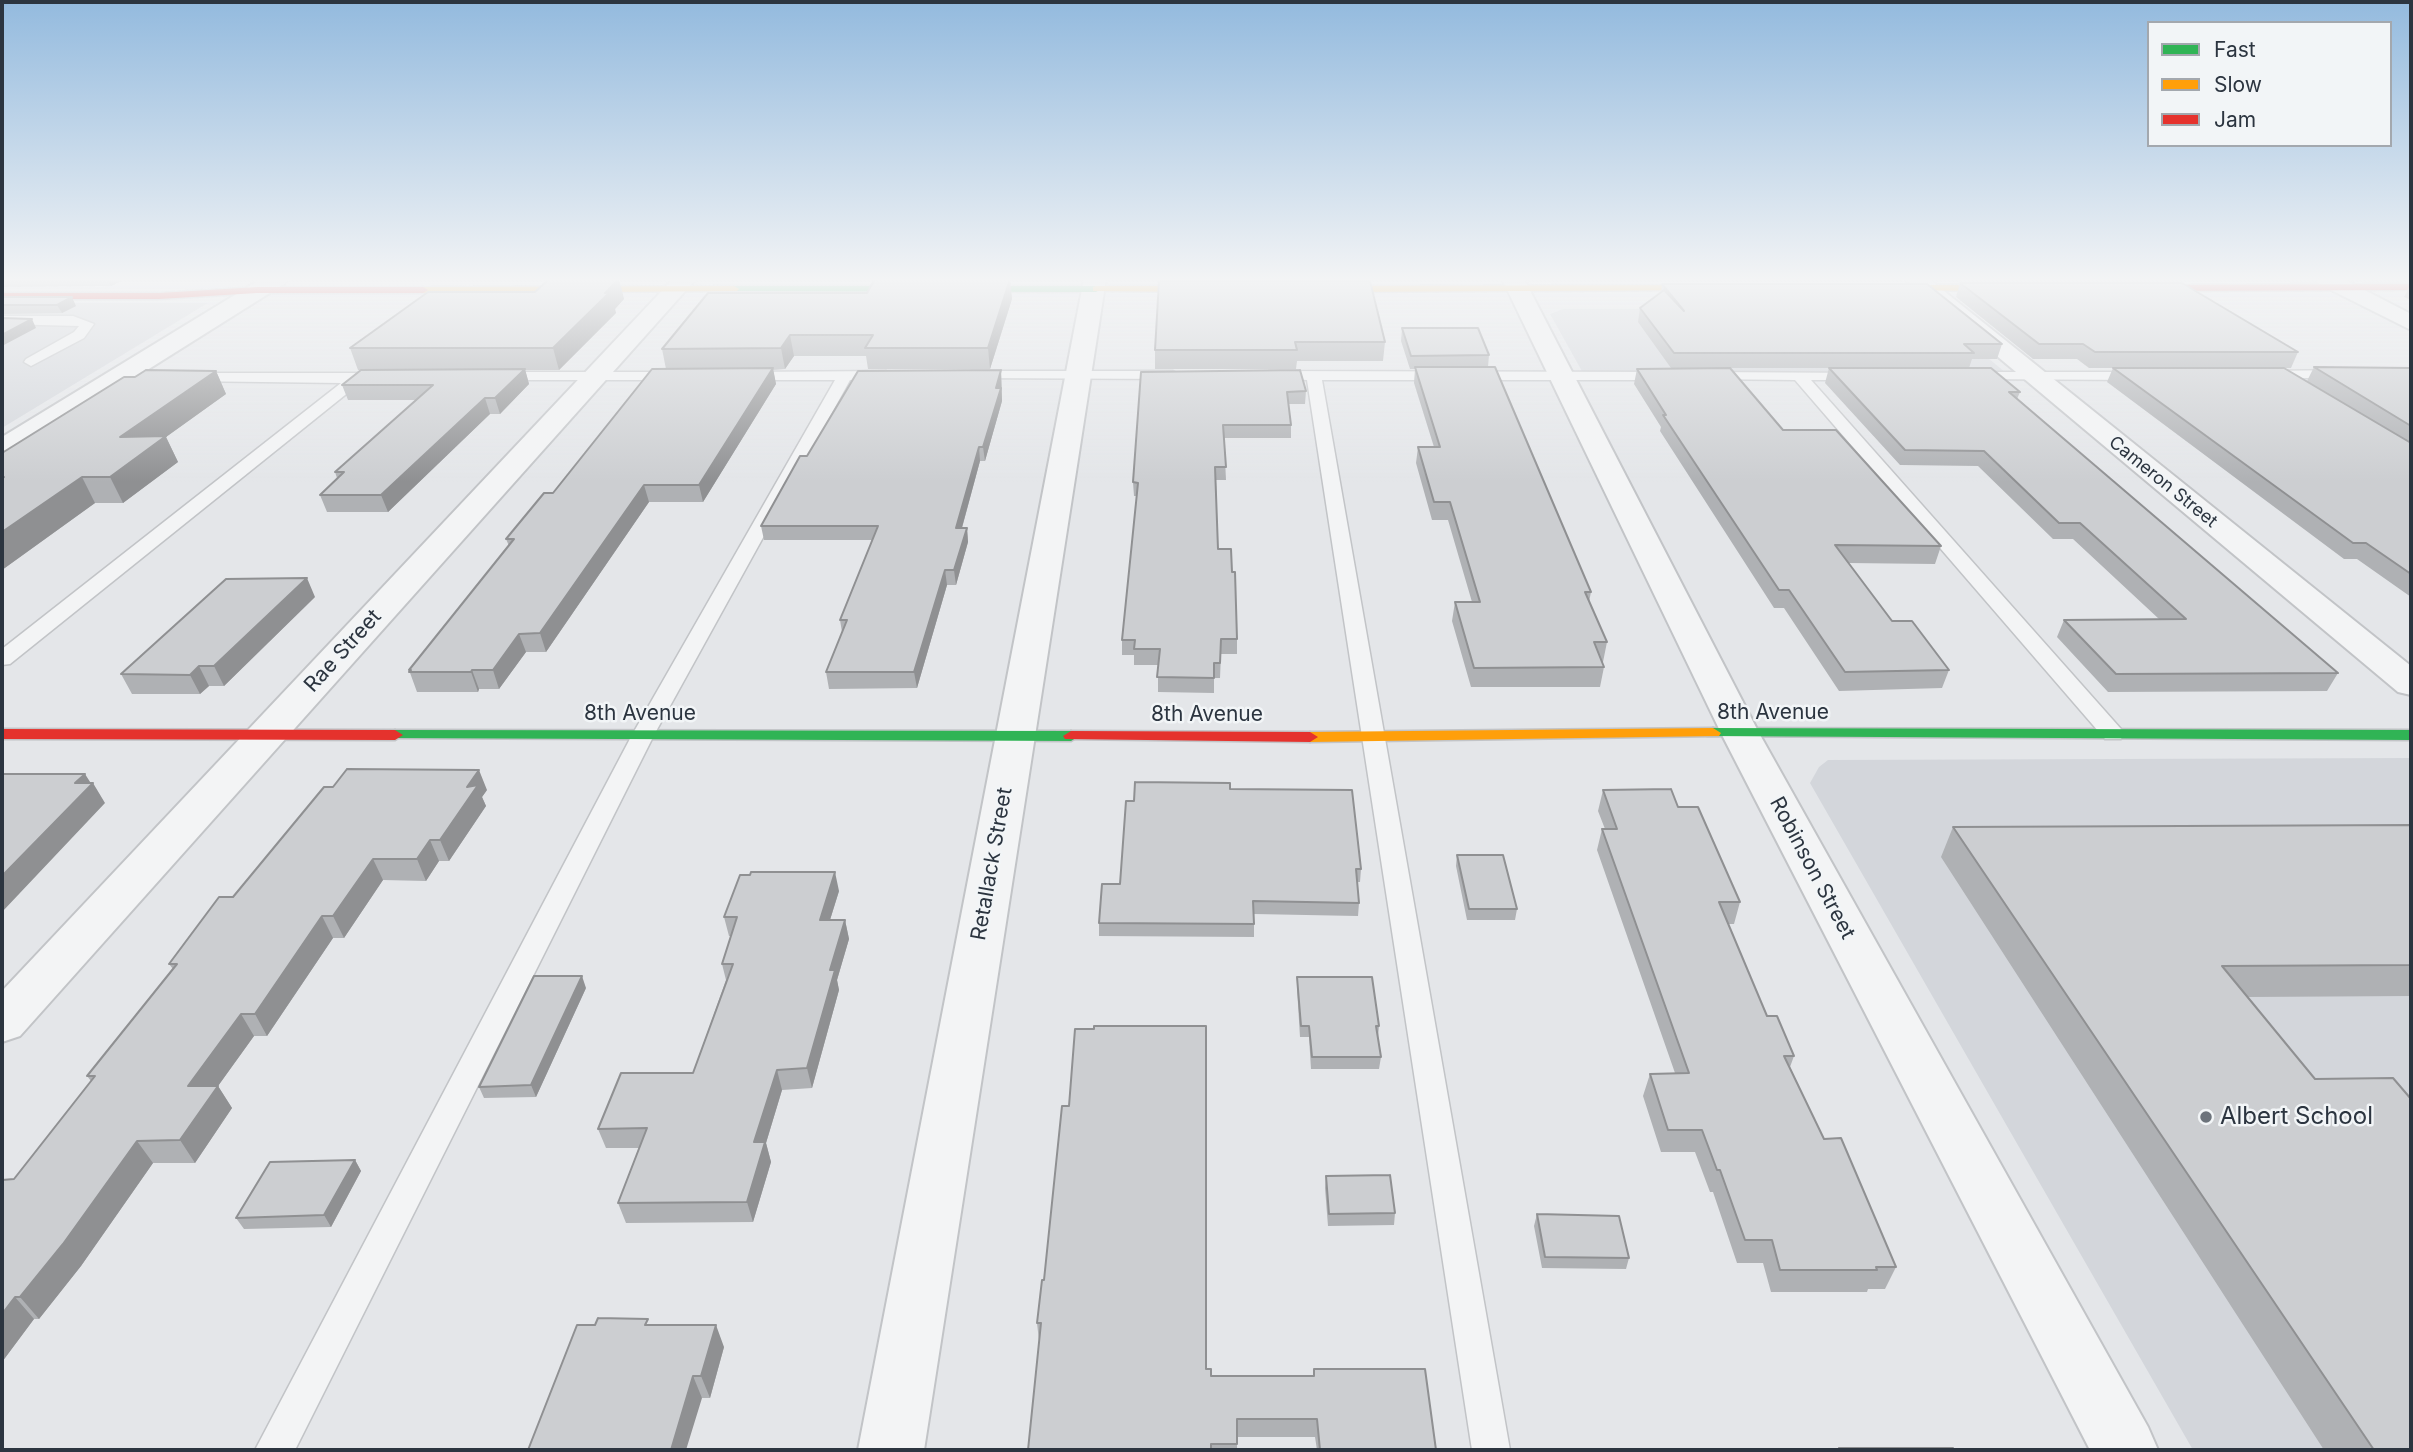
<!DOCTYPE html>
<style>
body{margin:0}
#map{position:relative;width:2413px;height:1452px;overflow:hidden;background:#e4e6e9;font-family:Inter,sans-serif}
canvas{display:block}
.frame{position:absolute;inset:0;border:4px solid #2c3540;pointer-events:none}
.legend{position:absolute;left:2147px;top:21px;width:245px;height:126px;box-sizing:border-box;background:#f2f5f7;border:2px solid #a3a8ae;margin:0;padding:9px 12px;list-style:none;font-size:21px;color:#2c3540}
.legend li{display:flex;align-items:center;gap:14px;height:35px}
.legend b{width:35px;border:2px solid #a3a8ae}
</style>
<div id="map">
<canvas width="2413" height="1452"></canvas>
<div class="frame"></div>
<ul class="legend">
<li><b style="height:9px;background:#30b455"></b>Fast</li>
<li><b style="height:9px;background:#ff9f0a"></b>Slow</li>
<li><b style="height:9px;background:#e5322d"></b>Jam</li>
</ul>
</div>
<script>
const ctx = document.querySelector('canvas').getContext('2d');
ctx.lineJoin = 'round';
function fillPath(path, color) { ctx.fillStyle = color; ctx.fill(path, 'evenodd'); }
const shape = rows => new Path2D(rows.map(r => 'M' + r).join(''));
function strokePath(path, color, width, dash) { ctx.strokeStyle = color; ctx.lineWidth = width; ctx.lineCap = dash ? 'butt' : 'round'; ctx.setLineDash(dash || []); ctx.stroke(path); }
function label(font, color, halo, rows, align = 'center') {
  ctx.font = font + ' Inter,sans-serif'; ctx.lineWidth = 5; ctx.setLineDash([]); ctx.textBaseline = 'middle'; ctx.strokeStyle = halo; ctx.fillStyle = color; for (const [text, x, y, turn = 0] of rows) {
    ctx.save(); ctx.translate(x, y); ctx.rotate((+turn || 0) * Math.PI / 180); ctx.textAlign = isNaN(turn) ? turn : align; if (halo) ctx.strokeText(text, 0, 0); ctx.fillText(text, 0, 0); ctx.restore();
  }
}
const built = shape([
 [2,303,208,303,2,428],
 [1563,309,1930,309,2006,373,1583,373,1550,314],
 [2411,758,2411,1450,2193,1450,1810,783,1819,767,1828,760]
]);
const lane = shape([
 [2,316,73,316,94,324,84,338,31,366,24,362,26,359,74,332,79,326,2,324,2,316],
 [2342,370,2347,371,2349,374,2347,377,2267,379,2260,375,2267,371,2342,370],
 [886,371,893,375,891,378,850,380,654,735,295,1450,255,1450,632,735,835,380,745,380,738,376,745,372,886,371],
 [972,371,1173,371,1180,375,1173,379,967,378,965,375,967,372,972,371],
 [1270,371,1666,372,1673,376,1666,380,1322,380,1510,1450,1472,1450,1307,380,1265,378,1263,375,1265,372,1270,371],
 [496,372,676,372,683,376,676,380,491,380,488,377,491,374,496,372],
 [1707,372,1864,373,1866,376,1859,380,1811,380,2121,729,2124,734,2121,739,2105,739,1795,380,1702,379,1700,376,1702,373,1707,372],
 [1970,372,2139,372,2146,376,2139,380,1965,379,1963,376,1970,372],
 [188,373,382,373,390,378,382,383,360,383,10,664,2,665,2,649,341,383,183,381,180,378,183,375,188,373]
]);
const street = shape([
 [261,279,287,279,284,284,12,455,2,457,2,437,261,279],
 [673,279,696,279,20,1036,2,1042,2,991,673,279],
 [1084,279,1106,279,924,1450,858,1450,1084,279],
 [1502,279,1524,279,1759,733,2148,1427,2158,1450,2090,1450,1721,733,1502,279],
 [1905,279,1929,279,2411,666,2411,695,2398,692,1905,279],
 [2316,279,2343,279,2411,314,2411,330,2319,284,2316,279]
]);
const fast = shape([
 [734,286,1096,286,1101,289,1096,292,731,291,729,289,734,286],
 [1713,728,2411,730,2411,740,1707,736,1705,733,1713,728],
 [395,730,1071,731,1079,736,1071,741,389,738,387,735,395,730]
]);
const slow = shape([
 [1714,285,1717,286,1717,290,1320,292,1315,289,1320,286,1714,285],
 [1880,285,2012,285,2017,288,2012,291,1877,290,1877,286,1880,285],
 [734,286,739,289,737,291,423,293,418,290,423,287,734,286],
 [1096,286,1210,286,1215,289,1210,292,1093,291,1093,287,1096,286],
 [1713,728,1721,733,1719,736,1310,742,1302,737,1310,732,1713,728]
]);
const jam = shape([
 [2411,284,2411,290,2139,291,2134,288,2139,285,2411,284],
 [257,287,423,287,428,290,423,293,257,293,159,299,2,299,2,293,159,293,257,287],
 [2,729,395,730,403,735,395,740,2,739,2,729],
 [1071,731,1310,732,1318,737,1310,742,1065,739,1063,736,1071,731]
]);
const wall = shape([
 [2,279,125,279,111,286,2,287],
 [549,279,643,279,642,280,619,280,624,299,615,309,616,313,559,370,525,370,529,384,500,414,490,414,388,512,327,512,320,495,337,478,335,472,416,400,348,400,342,385,360,370,358,370,350,348,535,292],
 [888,279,1018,279,1010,279,1012,299,990,369,868,369,866,356,794,356,785,369,773,370,776,384,703,502,649,502,546,652,526,652,499,689,479,689,478,692,417,692,409,670,509,546,506,539,553,493,666,369,662,349,867,293],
 [1159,281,1385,342,1383,361,1297,361,1296,369,1155,369,1155,350],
 [1960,283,2298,352,2291,368,2284,368,2307,381,2314,367,2411,368,2411,597,2357,559,2344,559,2107,382,2113,368,2252,368,2089,368,2077,359,2033,359,1956,297],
 [1662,284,2002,344,1997,359,1972,359,1969,368,1730,368,1783,430,1941,546,1935,564,1848,563,1892,621,1949,670,1942,688,1839,691,1784,608,1774,608,1660,431,1661,427,1634,384,1637,369,1704,368,1671,368,1638,322,1640,308,1661,292],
 [2410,285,2411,285,2411,300,2404,297],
 [2,297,76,306,62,313,2,314],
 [1402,328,1489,355,1488,367,1591,592,1589,602,1607,642,1603,662,1602,662,1604,667,1600,687,1471,687,1452,621,1455,602,1472,602,1448,520,1432,520,1416,463,1418,447,1434,447,1414,383,1415,369,1410,369,1401,341],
 [1829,368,2020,392,2017,399,2338,673,2327,691,2108,692,2057,637,2064,620,2159,619,2073,539,2053,539,1978,466,1900,465,1825,383],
 [1001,370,1002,401,985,461,980,461,962,528,967,528,968,542,956,585,947,585,917,688,829,689,826,672,842,632,840,620,872,540,764,540,761,526,807,456],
 [216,371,226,394,166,437,178,462,123,503,95,503,2,570,2,453],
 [1141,372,1306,391,1305,404,1288,404,1291,425,1291,438,1224,438,1226,480,1216,480,1218,549,1232,572,1237,639,1237,654,1221,654,1220,678,1214,678,1214,693,1158,692,1158,665,1134,665,1134,655,1122,655,1122,640,1137,496,1134,496,1133,482],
 [315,597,224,686,209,686,200,694,132,694,121,674],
 [1230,789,1361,869,1360,882,1357,882,1359,903,1358,916,1254,914,1254,937,1099,936,1099,923,1120,884,1134,801],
 [487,790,482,797,486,806,449,861,439,861,426,881,383,880,344,938,333,938,267,1036,254,1036,218,1086,232,1108,195,1163,153,1163,81,1266,39,1319,34,1319,2,1362,2,1180,14,1179,91,1081,87,1076,173,969,169,964,233,897],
 [1603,790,1678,807,1740,902,1734,924,1728,924,1767,1016,1794,1056,1790,1067,1824,1139,1896,1267,1885,1289,1868,1289,1867,1292,1771,1292,1763,1263,1737,1263,1713,1192,1710,1192,1695,1152,1661,1152,1643,1096,1650,1074,1675,1073,1597,850,1602,829,1605,829,1598,811],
 [2411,825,2411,996,2248,997,2315,1079,2411,1450,2324,1450,1941,857,1953,827],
 [1457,855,1517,909,1515,920,1467,920,1456,866],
 [839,891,830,920,845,920,849,939,837,980,839,990,812,1088,782,1090,766,1143,771,1162,753,1222,626,1223,618,1203,639,1148,606,1148,598,1129,693,1073,726,980,722,964,731,936,729,936,724,917],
 [1297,977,1379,1026,1378,1037,1381,1057,1379,1069,1311,1069,1309,1037,1300,1037,1297,988],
 [586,988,536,1097,484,1098,479,1087],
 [355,1160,361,1171,331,1227,244,1229,236,1218],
 [1326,1176,1395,1213,1394,1225,1328,1226,1325,1188],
 [1537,1214,1629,1258,1626,1269,1542,1268,1534,1226],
 [1042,1280,1206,1369,1211,1376,1313,1376,1314,1369,1436,1450,1317,1450,1315,1437,1237,1437,1237,1450,1028,1450,1039,1341,1037,1323],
 [595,1325,650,1325,724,1347,710,1398,702,1398]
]);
const shadedWall = shape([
 [107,279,125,279,111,286],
 [619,279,624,299,615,309,616,313,559,370,553,348],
 [1010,279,1012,299,990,369,988,348],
 [72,297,76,306,62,313,57,305],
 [32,319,36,328,2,346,2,335],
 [790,335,794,356,785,369,781,348],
 [773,368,776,384,703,502,699,485],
 [525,369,529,384,500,414,495,398],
 [1001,370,1002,401,985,461,983,447,996,388],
 [216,371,226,394,166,437,178,462,123,503,110,477,120,437],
 [485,398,490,414,388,512,381,495],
 [979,447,980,461,958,542,956,528],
 [82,477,95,503,2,570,2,532],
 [644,485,649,502,546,652,540,633],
 [967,528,968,542,956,585,954,570],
 [945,570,947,585,917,688,914,672],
 [307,578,315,597,224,686,214,666],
 [519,634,526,652,499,689,493,670],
 [199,666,209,686,200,694,190,675],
 [472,670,479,689,478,692,471,672],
 [479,770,487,790,482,797,486,806,449,861,440,840,467,787],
 [85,774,92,785,93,783,105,803,2,912,2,876,75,783],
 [430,840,439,861,426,881,417,859],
 [373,859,383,880,344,938,333,916],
 [835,872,839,891,824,939,820,920],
 [322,916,333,938,267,1036,255,1014],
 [845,920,849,939,837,980,839,990,812,1088,807,1068,830,970],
 [582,976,586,988,536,1097,531,1085],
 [241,1014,254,1036,218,1086,232,1108,195,1163,180,1140,188,1086],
 [777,1070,782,1090,766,1143,771,1162,753,1222,747,1202,754,1142],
 [137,1141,153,1163,81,1266,39,1319,20,1297],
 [355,1160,361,1171,331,1227,324,1215],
 [15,1297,34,1319,2,1362,2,1314],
 [716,1325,724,1347,710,1398,701,1376],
 [693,1376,702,1398,686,1450,671,1450]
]);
const building = shape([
 [549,279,619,279,605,293,610,292,553,348,350,348,428,292,535,292,549,279],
 [875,279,1010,279,988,348,865,348,873,335,790,335,781,348,662,349,708,293,867,293,875,279],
 [1159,281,1370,281,1385,342,1295,342,1297,350,1155,350,1159,281],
 [1960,283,2182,283,2298,352,2095,352,2083,344,2039,344,1960,283],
 [1662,284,1927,284,2002,344,1964,344,1974,353,1674,353,1640,308,1664,290,1684,311,1662,284],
 [2,297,72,297,57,305,2,305,2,297],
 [2,318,32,319,2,335,2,318],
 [1402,328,1478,328,1489,355,1411,356,1402,328],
 [1415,367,1495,367,1591,592,1585,592,1607,642,1594,642,1604,667,1474,668,1455,602,1480,602,1450,502,1434,502,1418,447,1440,447,1415,367],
 [2314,367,2411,368,2411,426,2314,367],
 [773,368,699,485,644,485,540,633,519,634,493,670,472,670,471,672,409,672,411,670,409,670,514,539,506,539,544,493,553,493,652,369,773,368],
 [1730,368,1783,430,1836,430,1941,546,1835,545,1892,621,1912,621,1949,670,1845,672,1789,590,1779,590,1663,415,1666,415,1637,369,1730,368],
 [1829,368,1991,368,2020,392,2009,392,2338,673,2116,674,2064,620,2186,619,2080,523,2059,523,1984,451,1905,450,1829,368],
 [2113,368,2284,368,2411,443,2411,574,2366,543,2353,543,2113,368],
 [525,369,495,398,485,398,381,495,320,495,344,472,335,472,433,385,342,385,361,370,525,369],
 [146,370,216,371,120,437,166,436,110,477,82,477,2,532,2,478,4,477,2,477,2,453,124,377,135,377,146,370],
 [1001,370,996,388,1001,388,983,447,979,447,956,528,967,528,954,570,945,570,914,672,826,672,847,620,840,620,878,526,761,526,800,456,807,456,858,371,1001,370],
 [1300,370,1306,391,1287,392,1291,425,1223,425,1226,467,1215,467,1218,549,1231,549,1232,572,1235,572,1237,639,1221,639,1220,663,1214,663,1214,678,1157,677,1160,649,1134,649,1135,640,1122,640,1138,483,1133,482,1141,372,1300,370],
 [307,578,214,666,199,666,190,675,121,674,226,579,307,578],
 [347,769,479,770,467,787,478,785,440,840,430,840,417,859,373,859,333,916,322,916,255,1014,241,1014,188,1086,218,1086,180,1140,137,1141,63,1244,20,1297,15,1297,2,1314,2,1180,14,1179,95,1076,87,1076,177,964,169,964,219,897,233,897,324,787,333,787,347,769],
 [2,774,85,774,75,783,93,783,2,876,2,774],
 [1135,782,1230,783,1230,789,1352,790,1361,869,1356,869,1359,903,1253,901,1254,924,1099,923,1102,884,1120,884,1126,801,1134,801,1135,782],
 [1671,789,1678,807,1698,807,1740,902,1719,902,1767,1016,1777,1016,1794,1056,1784,1056,1824,1139,1841,1138,1896,1267,1876,1267,1877,1270,1780,1270,1772,1240,1745,1240,1720,1170,1717,1170,1702,1130,1668,1130,1650,1074,1689,1073,1602,829,1617,829,1603,790,1671,789],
 [2411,825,2411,965,2222,966,2315,1079,2393,1078,2411,1099,2411,1450,2374,1450,1953,827,2411,825],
 [1457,855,1503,855,1517,909,1469,909,1457,855],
 [751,872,835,872,820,920,845,920,830,970,835,970,807,1068,777,1070,754,1142,765,1142,747,1202,618,1203,647,1128,598,1129,621,1073,693,1073,733,964,722,964,737,917,724,917,740,875,750,875,751,872],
 [534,976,582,976,531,1085,479,1087,534,976],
 [1297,977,1372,977,1379,1026,1376,1026,1381,1057,1312,1057,1309,1026,1301,1026,1297,977],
 [1094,1026,1206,1026,1206,1369,1211,1369,1211,1376,1314,1376,1314,1369,1425,1369,1436,1450,1320,1450,1317,1419,1237,1419,1237,1444,1211,1444,1211,1450,1028,1450,1041,1323,1037,1323,1042,1280,1044,1280,1062,1106,1069,1106,1075,1029,1094,1029,1094,1026],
 [355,1160,324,1215,236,1218,270,1162,355,1160],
 [1390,1175,1395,1213,1329,1214,1326,1176,1390,1175],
 [1537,1214,1619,1216,1629,1258,1545,1257,1537,1214],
 [598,1318,648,1319,645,1325,716,1325,701,1376,693,1376,671,1450,528,1450,577,1325,595,1325,598,1318],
 [1839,1448,1953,1448,1954,1450,1840,1450,1839,1448]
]);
const markers = [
 [2206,1117,7,"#6c737b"]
];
const farStreetnames = [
 ["Cameron Street",2163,482,39]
];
const streetNames = [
 ["Rae Street",343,651,-48],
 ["8th Avenue",1773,713],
 ["8th Avenue",640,714],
 ["8th Avenue",1207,715],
 ["Retallack Street",992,864,-80],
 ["Robinson Street",1812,868,62]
];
const nearPoinames = [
 ["Albert School",2220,1117]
];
fillPath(built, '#d3d6db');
strokePath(lane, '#c2c4c7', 3);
strokePath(street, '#c2c4c7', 4);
strokePath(fast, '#c2c4c7', 3);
strokePath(slow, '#c2c4c7', 3);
strokePath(jam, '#c2c4c7', 3);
fillPath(lane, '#f3f4f5');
fillPath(street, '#f3f4f5');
fillPath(fast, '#30b455');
fillPath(slow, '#ff9f0a');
fillPath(jam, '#e5322d');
fillPath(wall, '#afb1b4');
fillPath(shadedWall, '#8f9092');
fillPath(building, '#ccced1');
strokePath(building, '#8f9092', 2);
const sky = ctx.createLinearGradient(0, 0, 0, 482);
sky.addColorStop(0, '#93bade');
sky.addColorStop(0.58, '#f3f4f5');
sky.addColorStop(1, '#f3f4f500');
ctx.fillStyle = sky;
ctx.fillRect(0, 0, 2413, 482);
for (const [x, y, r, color] of markers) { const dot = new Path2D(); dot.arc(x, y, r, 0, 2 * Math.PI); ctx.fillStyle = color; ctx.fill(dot); strokePath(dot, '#f2f5f7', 2.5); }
label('18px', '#2c3540', '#f2f5f7', farStreetnames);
label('21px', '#2c3540', '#f2f5f7', streetNames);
label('24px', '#2c3540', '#f2f5f7', nearPoinames, 'left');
</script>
